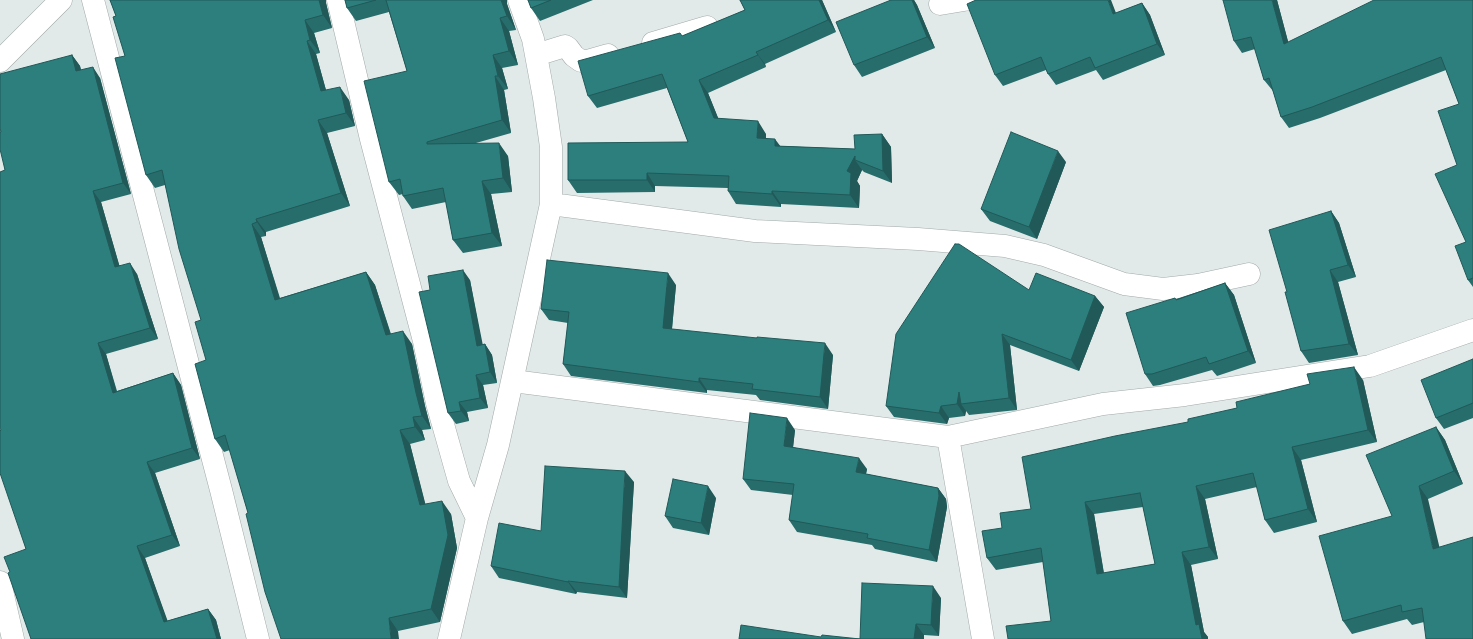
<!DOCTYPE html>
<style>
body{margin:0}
canvas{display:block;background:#e2eae9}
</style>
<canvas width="1473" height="639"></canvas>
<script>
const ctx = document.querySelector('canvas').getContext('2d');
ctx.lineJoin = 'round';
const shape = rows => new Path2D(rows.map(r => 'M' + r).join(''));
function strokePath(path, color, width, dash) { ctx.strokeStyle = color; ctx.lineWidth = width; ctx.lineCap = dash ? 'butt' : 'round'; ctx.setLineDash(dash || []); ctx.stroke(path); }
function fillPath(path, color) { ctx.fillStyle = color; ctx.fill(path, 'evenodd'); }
const street = shape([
 [93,0,221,490,258,639],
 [338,0,371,139,424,341,437,403,459,481,477,518],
 [940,4,964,0],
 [653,43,707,27],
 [536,55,565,46,568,48,574,56,581,61,587,61,608,55],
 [0,61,61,0],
 [551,204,755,231,918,239,1005,246,1044,255,1124,284,1163,289,1198,285,1249,274],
 [513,381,948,437,1103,404,1185,395,1370,366,1473,330],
 [948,437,983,639],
 [0,582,13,639],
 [449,639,477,518,498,445,551,204,551,147,544,98,533,39,519,0]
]);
const wall = shape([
 [110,0,326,0,326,3,332,28,314,33,320,53,316,54,326,90,349,100,355,126,327,133,350,206,266,232,266,236,261,237,280,298,366,272,375,285,391,334,412,344,425,406,431,429,422,430,425,440,410,444,425,504,451,514,457,548,440,622,398,631,248,513,230,450,224,452,215,439,206,360,201,320,165,185,155,188,146,175,125,56,116,16],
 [345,0,507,0,507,4,516,30,509,31,518,65,502,68,508,89,504,90,511,133,476,143,508,156,512,192,491,194,502,246,463,253,453,240,446,202,412,209,403,196,403,194,399,195,389,182,407,71,389,12,356,21,347,8],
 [528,0,593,0,540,21,531,8],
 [740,0,822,0,836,32,765,64,766,67,708,93,718,118,766,134,766,138,780,146,855,149,882,134,891,147,892,183,864,172,862,170,857,181,860,186,859,208,781,204,781,207,736,204,728,191,728,188,655,186,655,192,577,193,568,180,688,142,667,88,597,108,588,96,683,36,745,10],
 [891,0,914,0,917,5,935,48,862,77,854,65],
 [1277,0,1288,42,1473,0,1473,287,1468,280,1466,242,1457,165,1459,104,1446,70,1320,118,1289,128,1281,117,1273,91,1264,80,1255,49,1242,53,1234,41],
 [1142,3,1150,15,1165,55,1103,80,1096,70,1056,85,1048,74,1046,70,1003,86,995,75,1116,13],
 [72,55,80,66,81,70,100,78,131,194,101,202,119,265,137,274,158,339,106,354,117,391,173,373,181,385,200,459,155,473,180,546,145,558,167,621,208,609,216,620,221,639,31,639,10,572,26,549,1,430,5,170,1,132],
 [1066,162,1037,239,990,221,981,209],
 [1331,211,1339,223,1356,277,1338,282,1358,355,1309,363,1301,351,1287,292],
 [470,280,482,345,485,344,492,355,497,383,483,385,488,408,467,412,469,421,456,424,448,413,430,290],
 [1225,283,1234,295,1256,363,1217,376,1212,370,1160,385,1153,386,1145,374,1176,299],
 [676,285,672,329,833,355,828,409,760,400,756,395,707,390,707,393,571,376,563,364,568,323,549,320,541,309],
 [1029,290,1095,296,1104,307,1079,371,1010,345,1017,410,969,415,966,411,965,416,949,418,947,424,894,417,886,406],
 [1473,359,1473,418,1444,429,1436,418],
 [1363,380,1377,442,1301,460,1317,522,1274,533,1265,520,1257,487,1205,499,1218,559,1191,565,1204,632,1208,637,1051,621,1043,562,996,570,987,558,1002,528,1031,509,1188,422,1237,408,1310,384],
 [1143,507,1155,564,1104,573,1094,514],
 [1436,427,1445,440,1463,484,1428,499,1424,622,1412,625,1407,619,1352,634,1343,621,1392,516],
 [795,430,793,447,867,469,866,474,938,488,946,499,947,507,937,562,875,549,872,545,797,532,789,520,793,495,751,490,743,479],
 [634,482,627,598,577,592,576,594,499,578,491,566,541,531],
 [716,498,709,535,673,528,665,516],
 [941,598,939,636,924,635,924,639,739,639,821,637,860,639]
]);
const shadedWall = shape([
 [319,0,326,0,326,3,332,28,323,15],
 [501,0,507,0,507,4,516,30,507,16],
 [819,0,822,0,836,32,828,20],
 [912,0,914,0,917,5,935,48,927,37],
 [1108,0,1111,0,1121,26,1113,14],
 [1272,0,1277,0,1292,56,1284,44],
 [1142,3,1150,15,1165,55,1157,44],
 [500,18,509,31,518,65,509,51],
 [305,20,314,33,320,53,310,40],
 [307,41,316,54,330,105,321,91],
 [756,52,765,64,766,67],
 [72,55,80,66,84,82,76,71],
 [493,55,502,68,508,89,498,76],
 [93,67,100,78,131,194,123,183],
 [495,76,504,90,511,133,502,120],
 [699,80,708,93,723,130,714,118],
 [340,87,349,100,355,126,346,113],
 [318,120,327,133,350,206,341,193],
 [758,121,766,134,765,150,757,138],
 [882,134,891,147,892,183,883,171],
 [775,139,784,151,775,146],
 [499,143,508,156,512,192,503,178],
 [1058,151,1066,162,1037,239,1029,227],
 [855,156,855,160,862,170,857,181,860,186,859,208,850,195,847,171],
 [647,173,655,186,655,192,647,180],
 [482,181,491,194,502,246,492,233],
 [93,191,101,202,123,278,115,267],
 [772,191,781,204,781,207,772,194],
 [1331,211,1339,223,1356,277,1348,265],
 [256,219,266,232,266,236,257,222],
 [252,224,261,237,284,313,275,300],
 [130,263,137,274,158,339,150,328],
 [463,270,470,280,485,356,477,346],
 [1330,270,1338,282,1358,355,1349,344],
 [366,272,375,285,395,348,386,335],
 [668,273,676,285,671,339,663,328],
 [1225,283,1234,295,1256,363,1248,351],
 [1095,296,1104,307,1079,371,1071,360],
 [403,331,412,344,425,406,431,429,422,416,416,393],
 [1002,334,1010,345,1017,410,1009,398],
 [98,343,106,354,120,404,113,393],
 [825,343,833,355,828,409,820,397],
 [485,344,492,355,497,383,490,372],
 [1354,367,1363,380,1377,442,1368,430],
 [173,373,181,385,200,459,192,448],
 [476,375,483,385,488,408,480,398],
 [699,378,707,390,707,393,699,382],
 [959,392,961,404,966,411,965,416,957,404],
 [459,402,467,412,469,421,461,411],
 [941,406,949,418,947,424,939,413],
 [413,417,422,430,425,440,415,427],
 [787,418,795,430,792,457,784,446],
 [1436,427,1445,440,1463,484,1454,471],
 [400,430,410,444,429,518,420,505],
 [1292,447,1301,460,1317,522,1308,509],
 [859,458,867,469,864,483,856,472],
 [147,462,155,473,180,546,172,535],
 [625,471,634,482,627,598,619,587],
 [708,486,716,498,709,535,701,523],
 [1196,486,1205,499,1218,559,1209,547],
 [1419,486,1428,499,1443,562,1433,549],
 [938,488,946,499,947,507,937,562,929,550],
 [442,501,451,514,457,548,440,622,431,609],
 [1085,502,1094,514,1106,587,1097,574],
 [137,546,145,558,172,633,164,622],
 [1182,552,1191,565,1204,632,1208,637,1208,639,1202,639,1196,625],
 [568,581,577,592,576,594,568,582],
 [933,586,941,598,939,636,931,625],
 [208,609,216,620,221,639,217,639],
 [389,618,398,631,399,639,391,639],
 [916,624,924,635,924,639,914,639]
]);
const building = shape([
 [110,0,319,0,323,15,305,20,310,40,307,41,321,91,340,87,346,113,318,120,341,193,256,219,257,222,252,224,275,300,366,272,386,335,403,331,416,393,422,416,413,417,415,427,400,430,420,505,442,501,448,535,431,609,389,618,391,639,281,639,265,592,246,514,248,513,225,435,215,439,195,364,206,360,195,322,201,320,179,249,162,170,146,175,115,58,125,56,113,17,116,16,110,0],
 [345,0,376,0,347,8,345,0],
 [386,0,501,0,507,16,500,18,509,51,493,55,498,76,495,76,502,120,427,142,427,144,499,143,503,178,482,181,492,233,453,240,443,188,403,196,400,179,389,182,364,81,407,71,386,0],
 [528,0,551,0,531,8,528,0],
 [740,0,819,0,828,20,756,52,758,55,699,80,714,118,758,121,757,138,775,139,775,146,855,149,854,135,882,134,883,171,855,160,855,156,847,171,851,173,850,195,772,191,772,194,728,191,729,176,647,173,647,180,568,180,568,143,688,142,662,74,588,96,578,61,680,33,682,36,745,10,740,0],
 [891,0,912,0,927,37,854,65,836,22,891,0],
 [976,0,1108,0,1113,14,1142,3,1157,44,1095,68,1090,57,1048,74,1041,57,995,75,967,4,976,0],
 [1223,0,1272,0,1284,44,1374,0,1473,0,1473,278,1468,280,1455,246,1466,242,1435,174,1457,165,1438,111,1459,104,1441,57,1312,107,1281,117,1269,78,1264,80,1251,37,1234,41,1223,0],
 [72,55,76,71,93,67,123,183,93,191,115,267,130,263,150,328,98,343,113,393,173,373,192,448,147,462,172,535,137,546,164,622,208,609,217,639,31,639,8,573,10,572,4,557,26,549,0,473,0,431,1,430,0,428,0,172,5,170,0,149,0,132,1,132,0,128,0,74,72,55],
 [1011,132,1058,151,1029,227,981,209,1011,132],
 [1331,211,1348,265,1330,270,1349,344,1301,351,1285,292,1287,292,1269,230,1331,211],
 [955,244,959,244,1029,290,1036,273,1095,296,1071,360,1002,334,1009,398,961,404,959,392,957,404,941,406,939,413,886,406,896,334,955,244],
 [547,260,668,273,663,328,757,338,757,337,825,343,820,397,752,389,753,384,699,378,699,382,563,364,569,312,541,309,547,260],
 [463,270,477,346,485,344,490,372,476,375,480,398,459,402,461,411,448,413,419,292,430,290,428,276,463,270],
 [1225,283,1248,351,1209,364,1206,357,1152,374,1145,374,1126,313,1175,298,1176,300,1225,283],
 [1473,359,1473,403,1436,418,1421,380,1473,359],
 [1354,367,1368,430,1292,447,1308,509,1265,520,1253,473,1196,486,1209,547,1182,552,1196,625,1199,624,1202,639,1008,639,1006,626,1051,621,1041,548,987,558,982,531,1002,528,1000,513,1031,509,1022,457,1115,436,1188,422,1188,419,1237,408,1236,402,1310,384,1307,374,1354,367],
 [1140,493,1155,564,1097,574,1085,502,1140,493],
 [750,413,787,418,784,446,859,458,856,472,938,488,939,496,929,550,867,538,868,534,789,520,794,484,743,479,750,413],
 [1436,427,1454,471,1419,486,1433,549,1473,537,1473,639,1426,639,1422,608,1402,612,1401,605,1343,621,1319,536,1392,516,1366,455,1436,427],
 [545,466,625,471,619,587,568,581,568,582,491,566,499,523,541,531,545,466],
 [673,479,708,486,701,523,665,516,673,479],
 [862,583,933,586,931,625,916,624,914,639,739,639,741,625,821,637,822,635,860,639,862,583]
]);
strokePath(street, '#a2a9a9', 23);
strokePath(street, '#fff', 22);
fillPath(wall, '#276d6c');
fillPath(shadedWall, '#205958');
fillPath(building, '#2d7f7e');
strokePath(building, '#205958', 1);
</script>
